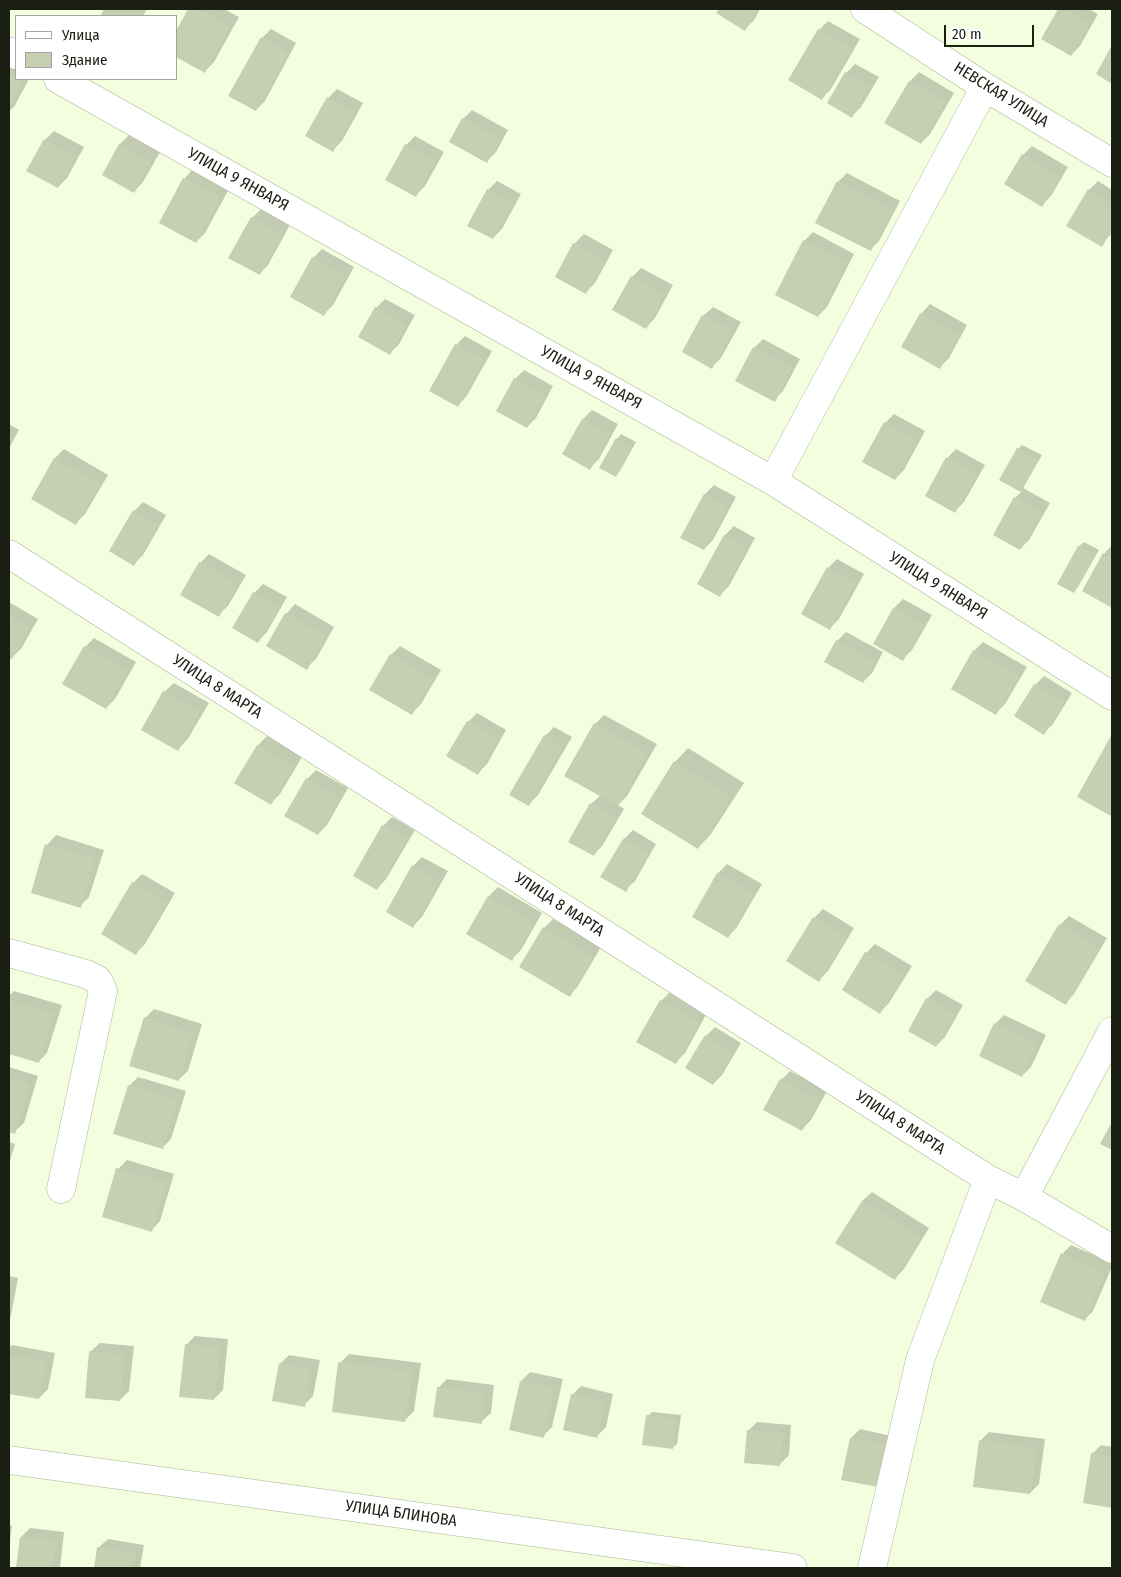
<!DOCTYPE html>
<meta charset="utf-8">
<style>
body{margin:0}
#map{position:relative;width:1121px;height:1577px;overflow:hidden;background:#f3fede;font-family:"Fira Sans Condensed",sans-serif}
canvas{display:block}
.frame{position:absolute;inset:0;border:10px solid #1b1f13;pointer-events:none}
.legend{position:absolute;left:15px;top:15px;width:162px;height:65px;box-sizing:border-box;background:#fff;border:1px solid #a4a5a1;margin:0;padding:6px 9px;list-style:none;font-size:15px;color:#1b1f13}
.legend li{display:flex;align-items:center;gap:10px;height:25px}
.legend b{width:25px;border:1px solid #a4a5a1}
.scale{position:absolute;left:944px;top:25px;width:90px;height:22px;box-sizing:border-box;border:2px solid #1b1f13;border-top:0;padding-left:6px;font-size:15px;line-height:18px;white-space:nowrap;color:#1b1f13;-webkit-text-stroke:4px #fff;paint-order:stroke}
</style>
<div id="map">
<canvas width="1121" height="1577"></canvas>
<div class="frame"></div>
<ul class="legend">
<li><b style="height:6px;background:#fff"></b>Улица</li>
<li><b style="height:14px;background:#c5d0b0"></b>Здание</li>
</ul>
<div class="scale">20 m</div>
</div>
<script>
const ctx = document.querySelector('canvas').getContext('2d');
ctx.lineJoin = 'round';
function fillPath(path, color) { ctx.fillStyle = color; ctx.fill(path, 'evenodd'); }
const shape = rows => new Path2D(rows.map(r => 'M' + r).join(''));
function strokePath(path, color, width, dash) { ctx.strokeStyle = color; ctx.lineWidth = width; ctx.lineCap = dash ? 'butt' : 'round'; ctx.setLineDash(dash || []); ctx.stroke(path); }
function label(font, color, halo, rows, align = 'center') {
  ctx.font = font + ' "Fira Sans Condensed",sans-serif'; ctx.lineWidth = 4; ctx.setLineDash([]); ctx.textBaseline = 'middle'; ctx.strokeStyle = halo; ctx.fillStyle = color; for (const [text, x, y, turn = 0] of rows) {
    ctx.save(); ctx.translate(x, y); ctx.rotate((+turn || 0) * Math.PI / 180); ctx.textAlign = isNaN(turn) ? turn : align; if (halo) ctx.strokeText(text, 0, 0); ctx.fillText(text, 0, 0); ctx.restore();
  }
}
const shadow = shape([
 [105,9,147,9,143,16,101,16],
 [190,9,224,9,239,17,214,62,205,71,176,34],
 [721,9,760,9,754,20,745,29,718,13],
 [1060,9,1089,9,1098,14,1080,46,1071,55,1043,38],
 [828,21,860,39,831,89,822,98,819,30],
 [271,29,296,43,265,101,256,110,262,38],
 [9,59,16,63,16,79,29,79,14,107,9,111],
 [855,64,879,77,861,107,852,116,846,73],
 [919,72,954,93,930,134,921,143,910,81],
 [337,89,363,103,342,141,333,150,328,98],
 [472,110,508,130,496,152,487,161,463,119],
 [54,131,84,147,67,178,58,187,45,140],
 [129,135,160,152,143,182,134,192,103,175,120,144],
 [415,136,444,152,425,186,416,195,406,145],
 [1032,146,1068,167,1051,196,1042,205,1023,155],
 [193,169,229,189,205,233,196,242,160,222,184,179],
 [847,173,900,201,879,241,870,250,838,182],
 [497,181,521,194,502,229,493,238,488,190],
 [1098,181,1112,190,1112,233,1101,245,1089,190],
 [261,209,290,225,268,265,259,274,252,218],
 [813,232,854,254,827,307,818,316,804,241],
 [584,234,613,250,595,283,586,292,556,276,574,244],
 [322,249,354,267,333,305,324,314,313,258],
 [641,268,673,285,655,318,646,328,632,277],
 [385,299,415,315,399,344,390,353,376,308],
 [930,304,967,325,949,358,940,367,921,314],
 [713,307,741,322,721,358,712,367,684,351,703,316],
 [465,336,492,351,466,397,457,406,456,345],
 [763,339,800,359,783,391,774,400,754,348],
 [524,370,553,386,536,418,527,427,515,379],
 [592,410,618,424,599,459,590,468,583,419],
 [894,414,925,431,904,470,895,479,885,423],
 [9,424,19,430,9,448],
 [621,434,636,442,620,471,616,475,617,439],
 [1022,445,1042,455,1023,488,1050,503,1029,540,1020,549,1015,498,1022,491,1001,479,1018,449],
 [64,449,108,475,85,514,76,523,32,498,55,458],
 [956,449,985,465,964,502,955,511,947,458],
 [714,485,736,497,713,540,704,549,682,537,705,494],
 [143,502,166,515,143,555,134,564,134,511],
 [734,526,755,538,729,586,720,595,698,583,725,535],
 [1084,542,1099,550,1078,587,1074,591,1059,583,1079,546],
 [1112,545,1112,607,1083,591,1104,554],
 [209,554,246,575,228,606,218,615,200,563],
 [837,559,864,574,839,619,830,628,828,568],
 [263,584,287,597,267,632,258,641,254,593],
 [903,599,932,615,912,650,903,659,875,643,894,608],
 [9,602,38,619,21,649,11,658,9,656],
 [295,604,334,627,316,659,306,668,268,645,286,614],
 [846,632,883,652,872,673,863,682,837,641],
 [94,638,136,662,115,699,106,708,85,647],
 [983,642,1027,667,1005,704,996,713,952,688,974,651],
 [400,646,441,670,421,704,412,713,391,655],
 [1044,676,1072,693,1053,724,1044,733,1035,685],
 [174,683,209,703,187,740,178,749,143,729,164,692],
 [477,713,506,730,487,764,478,773,468,722],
 [604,715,657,744,627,796,618,805,624,809,602,846,593,855,591,804,601,795,566,775,595,724],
 [554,727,572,737,538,795,529,804,545,736],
 [267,736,302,757,280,794,271,803,258,745],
 [1112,737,1112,813,1111,814,1079,796],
 [688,748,744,783,711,834,698,848,675,762],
 [316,770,348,788,327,825,318,834,307,779],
 [392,817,415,830,386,879,377,889,383,826],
 [633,830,656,844,635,881,625,890,624,839],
 [56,835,104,850,89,897,80,906,47,845],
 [422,857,448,871,422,917,413,926,413,866],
 [727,864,762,884,737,927,728,937,693,917,718,873],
 [142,874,175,893,145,944,136,953,103,934,133,883],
 [498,887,542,913,521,950,512,959,468,933,489,896],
 [823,909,854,928,828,971,819,980,814,918],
 [1069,916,1107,938,1074,994,1065,1003,1060,925],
 [553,919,601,947,578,986,569,996,544,928],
 [875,944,912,966,889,1003,880,1012,866,953],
 [936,990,963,1005,945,1037,936,1046,927,999],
 [14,991,62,1005,47,1053,38,1062,9,1053,9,996],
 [670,992,707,1013,685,1053,675,1063,661,1001],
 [154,1009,202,1024,188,1071,178,1080,145,1018],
 [1004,1015,1046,1035,1031,1067,1022,1076,995,1024],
 [715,1027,741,1043,722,1075,713,1084,706,1036],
 [9,1067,38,1076,24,1123,14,1132,9,1130],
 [790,1071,827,1091,811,1120,802,1129,781,1080],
 [138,1077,186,1091,171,1139,162,1148,129,1086],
 [9,1142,15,1144,9,1164],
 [127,1160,174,1174,160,1221,151,1231,118,1169],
 [872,1192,929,1228,904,1269,895,1278,862,1201],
 [1071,1245,1112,1263,1112,1267,1093,1311,1084,1320,1062,1254],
 [9,1276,18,1278,11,1316,9,1318],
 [195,1336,228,1339,223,1390,214,1399,186,1345],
 [100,1343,134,1346,129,1391,120,1400,90,1352],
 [12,1345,55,1353,48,1389,39,1398,9,1392,9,1349],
 [349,1354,421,1363,414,1411,405,1420,340,1363],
 [289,1355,320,1360,313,1396,304,1405,280,1364],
 [530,1372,563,1379,552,1427,543,1436,521,1381],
 [447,1379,494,1385,491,1413,481,1422,438,1388],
 [581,1386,613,1394,606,1427,596,1437,572,1395],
 [652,1412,681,1415,677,1444,672,1448,648,1416],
 [757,1422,791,1425,789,1455,780,1464,748,1431],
 [860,1429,900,1438,843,1479,851,1438],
 [989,1432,1045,1439,1039,1484,1030,1493,980,1441],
 [1101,1445,1112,1447,1112,1507,1084,1502,1092,1454],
 [9,1525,12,1526,9,1547],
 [30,1528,64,1532,60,1568,17,1568,21,1537],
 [108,1539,144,1545,140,1568,95,1568,98,1548]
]);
const building = shape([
 [104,9,144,9,140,16,100,16],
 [188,9,198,9,230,26,205,73,176,57,176,31],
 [719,9,758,9,745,31,716,13],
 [1058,9,1065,9,1090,24,1071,56,1041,39],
 [818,29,852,48,822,100,788,80],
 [261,37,288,53,256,111,228,96],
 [1112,45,1112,84,1096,74],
 [845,72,870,87,852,118,827,103],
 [9,73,16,77,16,79,24,81,9,110],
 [909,81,946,102,921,144,884,123],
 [327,97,355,112,333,152,305,136],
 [462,118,500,139,487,163,449,142],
 [44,139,75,157,58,188,26,171],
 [119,144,151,162,134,193,102,175],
 [405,144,436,161,416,197,385,180],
 [1022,154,1060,177,1042,207,1004,184],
 [183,178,221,198,196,243,159,223],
 [837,181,892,210,871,251,815,223],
 [487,189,513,203,493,239,467,226],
 [1088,189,1112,204,1112,229,1102,247,1066,226],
 [251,217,282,234,260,275,228,258],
 [803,240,846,263,818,317,775,295],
 [573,243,605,260,586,294,555,277],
 [312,257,346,276,324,316,290,297],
 [631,276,665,295,646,329,612,310],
 [375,307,407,325,390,355,358,337],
 [920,313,959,334,940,369,901,347],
 [702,315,733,331,712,369,682,352],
 [455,344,484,360,458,407,429,391],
 [753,347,792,368,775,402,735,381],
 [514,378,545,395,527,428,496,411],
 [582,419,610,434,590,470,562,454],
 [884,422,917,441,895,480,862,462],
 [616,438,632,447,616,477,599,468],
 [1017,448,1038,460,1021,492,999,480],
 [946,457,977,474,955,513,925,496],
 [54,458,100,484,76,525,31,499],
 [704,494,728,507,704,550,680,538],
 [1014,497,1041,512,1020,550,993,535],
 [133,510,158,525,134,566,109,551],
 [724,535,747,548,720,597,697,584],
 [1078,546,1095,555,1074,593,1057,584],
 [1103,553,1112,558,1112,608,1082,591],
 [199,562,238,584,219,617,180,595],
 [827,567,855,583,830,630,801,614],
 [253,592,279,607,258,643,232,628],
 [893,608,924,624,903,661,873,644],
 [285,613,326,636,307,670,266,646],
 [9,616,30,628,12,659,9,658],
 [836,640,875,662,863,683,824,662],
 [84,646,128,671,106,709,62,684],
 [973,650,1019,676,996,715,951,689],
 [390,654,433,679,412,715,369,690],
 [1034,684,1064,702,1044,735,1014,716],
 [163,691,200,712,178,751,141,730],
 [467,721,498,739,478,775,446,756],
 [594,723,648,754,618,806,564,776],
 [1112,734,1112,814,1111,816,1077,797],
 [544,735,563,747,529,806,509,795],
 [257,745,294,766,271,805,234,783],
 [674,761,731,797,698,849,641,814],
 [306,778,340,798,318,835,284,816],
 [590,803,616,818,594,856,568,842],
 [382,825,407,839,377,890,353,876],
 [623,839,648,853,626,892,600,877],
 [45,844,95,859,81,908,31,893],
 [412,865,439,881,413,928,386,912],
 [717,873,754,894,728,938,692,917],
 [132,882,167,903,136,955,101,934],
 [488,896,534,923,512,961,466,934],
 [813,917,846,938,819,982,786,961],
 [1059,924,1099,948,1066,1005,1025,981],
 [543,927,593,957,570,997,519,967],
 [865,952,904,976,880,1014,842,990],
 [926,998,955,1015,936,1047,908,1031],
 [660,1000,699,1022,676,1064,636,1042],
 [9,1001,53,1014,39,1063,9,1054],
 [144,1017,193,1033,179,1081,129,1066],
 [994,1023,1038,1044,1022,1077,979,1056],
 [705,1035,733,1053,713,1085,685,1068],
 [9,1078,30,1085,15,1134,9,1132],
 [780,1079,819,1101,802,1131,763,1110],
 [128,1085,177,1100,163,1149,113,1134],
 [1112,1122,1112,1150,1100,1144],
 [116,1168,166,1183,152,1232,102,1217],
 [862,1201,921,1237,895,1280,835,1243],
 [1061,1253,1105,1273,1085,1321,1040,1302],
 [185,1344,220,1348,214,1400,179,1397],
 [89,1351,125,1355,120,1401,85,1398],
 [9,1355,47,1362,39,1399,9,1394],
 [338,1362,412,1372,405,1422,332,1412],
 [279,1363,311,1369,305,1407,272,1401],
 [520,1381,554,1388,544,1438,509,1430],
 [437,1387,485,1394,482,1424,433,1417],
 [571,1394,605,1403,597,1438,563,1430],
 [646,1415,677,1419,673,1449,642,1445],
 [747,1430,783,1433,780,1466,744,1463],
 [850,1438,891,1446,883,1488,841,1480],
 [979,1440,1036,1448,1030,1494,973,1487],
 [1091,1453,1112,1457,1112,1508,1083,1503],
 [20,1537,56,1541,52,1568,16,1568],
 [97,1547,136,1554,133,1568,94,1568]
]);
const minor = shape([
 [865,9,985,87,1112,163],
 [9,51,16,55],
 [58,79,773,481,1112,696],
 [773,481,985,87],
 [9,554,988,1179,1024,1197,1112,1249],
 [9,953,86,974,98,980,103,991,61,1189],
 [1024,1197,1112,1031],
 [9,1460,793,1568],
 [872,1568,920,1360,988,1179]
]);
const streetNames = [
 ["НЕВСКАЯ УЛИЦА",1001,95,32],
 ["УЛИЦА 9 ЯНВАРЯ",238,180,29],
 ["УЛИЦА 9 ЯНВАРЯ",591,378,29],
 ["УЛИЦА 9 ЯНВАРЯ",938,586,32],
 ["УЛИЦА 8 МАРТА",217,687,33],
 ["УЛИЦА 8 МАРТА",559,905,33],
 ["УЛИЦА 8 МАРТА",900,1123,33],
 ["УЛИЦА БЛИНОВА",401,1514,8]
];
fillPath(shadow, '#0003');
fillPath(building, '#c5d0b0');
strokePath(minor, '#aab496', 29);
strokePath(minor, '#fff', 28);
label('16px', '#1b1f13', '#fff', streetNames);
</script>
